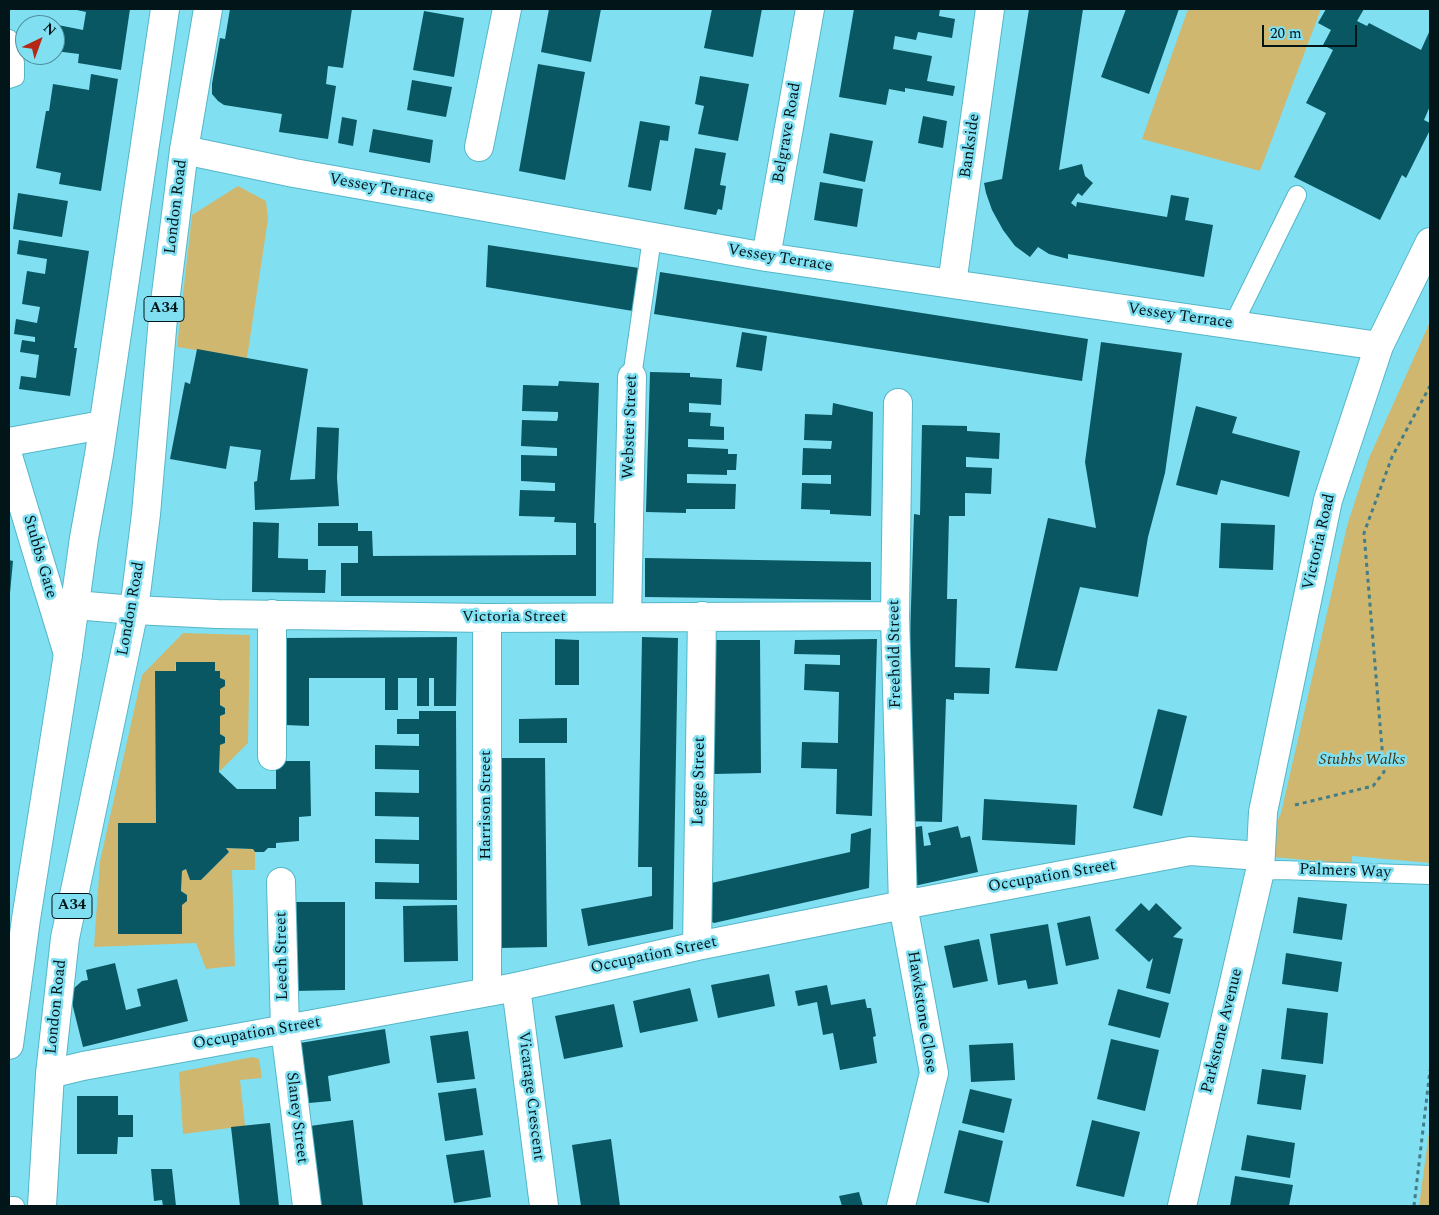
<!DOCTYPE html>
<style>
body{margin:0}
#map{position:relative;width:1439px;height:1215px;overflow:hidden;background:#80e0f2;font-family:Spectral,serif}
canvas{display:block}
.frame{position:absolute;inset:0;border:10px solid #021518;pointer-events:none}
.north{position:absolute;left:15px;top:15px;width:50px;height:50px;box-sizing:border-box;background:#80e0f2;border:1px solid #4e8f9b;border-radius:50%;rotate:42deg;font-size:14px;font-weight:700;line-height:20px;text-align:center;color:#021518}
.north::after{content:'';display:block;margin:auto;width:18px;height:22px;background:#b52815;clip-path:polygon(50% 0,100% 100%,50% 72%,0 100%)}
.scale{position:absolute;left:1262px;top:25px;width:95px;height:22px;box-sizing:border-box;border:2px solid #021518;border-top:0;padding-left:6px;font-size:15px;line-height:18px;white-space:nowrap;color:#021518;-webkit-text-stroke:4px #80e0f2;paint-order:stroke}
</style>
<div id="map">
<canvas width="1439" height="1215"></canvas>
<div class="frame"></div>
<div class="north">N</div>
<div class="scale">20 m</div>
</div>
<script>
const ctx = document.querySelector('canvas').getContext('2d');
ctx.lineJoin = 'round';
function fillPath(path, color) { ctx.fillStyle = color; ctx.fill(path, 'evenodd'); }
const shape = rows => new Path2D(rows.map(r => 'M' + r).join(''));
function strokePath(path, color, width, dash) { ctx.strokeStyle = color; ctx.lineWidth = width; ctx.lineCap = dash ? 'butt' : 'round'; ctx.setLineDash(dash || []); ctx.stroke(path); }
function label(font, color, halo, rows, align = 'center') {
  ctx.font = font + ' Spectral,serif'; ctx.lineWidth = 5; ctx.setLineDash([]); ctx.textBaseline = 'middle'; ctx.strokeStyle = halo; ctx.fillStyle = color; for (const [text, x, y, turn = 0] of rows) {
    ctx.save(); ctx.translate(x, y); ctx.rotate((+turn || 0) * Math.PI / 180); ctx.textAlign = isNaN(turn) ? turn : align; if (halo) ctx.strokeText(text, 0, 0); ctx.fillText(text, 0, 0); ctx.restore();
  }
}
const green = shape([
 [1188,9,1321,9,1260,171,1142,139],
 [238,186,266,201,268,219,247,358,177,347,192,215],
 [1430,322,1430,863,1352,856,1352,864,1272,857,1270,837,1281,813,1347,526,1369,458],
 [183,633,250,635,248,743,219,772,220,745,225,743,225,737,220,734,220,716,225,714,225,708,220,705,220,689,225,680,220,678,215,671,215,662,176,662,156,823,118,823,118,934,182,905,187,895,181,891,182,871,186,869,190,880,201,880,229,852,226,848,253,849,255,852,255,870,232,870,235,966,206,969,196,943,94,947,100,861,142,675],
 [252,1057,259,1059,262,1078,240,1080,245,1126,183,1134,179,1072],
 [1430,1125,1430,1206,1419,1206]
]);
const building = shape([
 [72,9,130,9,121,70,78,63,79,54,55,51,58,25,83,30,86,12],
 [230,9,352,9,343,68,328,66,326,84,336,86,328,139,279,132,282,114,224,105,218,101,212,94,212,84,220,38,225,39],
 [549,9,601,9,591,62,541,52],
 [712,9,762,9,753,57,704,48],
 [854,9,940,9,939,16,955,19,952,38,918,32,916,40,895,36,893,49,932,56,927,81,955,86,953,96,905,88,905,92,889,89,886,105,839,97],
 [1029,9,1083,9,1059,170,1082,164,1085,176,1093,183,1082,196,1078,193,1071,203,1076,207,1077,202,1167,217,1171,195,1189,198,1185,220,1213,225,1204,277,1068,254,1068,259,1049,254,1038,247,1030,257,1015,246,1003,230,992,210,986,193,984,183,1002,179],
 [1126,9,1179,9,1149,94,1101,77],
 [1326,9,1364,9,1357,21,1367,26,1369,23,1421,50,1430,30,1430,106,1424,120,1430,123,1430,130,1406,178,1402,175,1380,220,1294,177,1326,113,1306,103,1333,50,1323,45,1331,30,1318,23],
 [424,11,464,18,454,77,413,70],
 [538,64,585,72,565,180,519,171],
 [91,74,118,79,101,191,59,184,61,173,36,168,46,111,49,111,53,84,89,90],
 [700,76,749,84,738,141,698,134,704,106,695,104],
 [412,80,452,87,446,117,407,110],
 [923,116,947,121,943,148,918,143],
 [342,117,357,120,353,146,338,143],
 [640,121,670,126,668,141,660,140,651,191,628,187],
 [373,129,433,140,430,163,369,152],
 [830,133,873,141,865,182,823,173],
 [695,148,726,153,720,185,726,186,722,210,718,209,716,215,684,209],
 [820,182,863,189,857,227,814,220],
 [18,193,68,201,62,237,13,229],
 [19,240,89,251,74,348,77,348,70,396,19,389,21,376,36,378,39,355,20,352,22,340,35,342,35,337,14,334,16,319,37,323,40,307,22,304,27,271,45,274,47,259,17,254],
 [488,245,639,268,633,311,486,287],
 [660,272,1088,339,1082,381,654,314],
 [742,332,767,336,762,371,736,367],
 [1101,342,1182,353,1165,473,1148,537,1138,597,1080,587,1057,671,1015,668,1048,518,1096,528,1085,462],
 [197,349,308,369,290,480,315,479,317,427,339,428,337,478,339,506,255,510,254,482,257,481,261,450,230,446,226,469,170,459,185,382,190,384],
 [650,372,690,373,690,377,722,379,721,405,689,403,689,412,711,413,710,426,724,427,724,440,688,439,688,447,728,449,728,454,737,454,736,470,727,470,727,475,687,474,687,483,736,484,735,509,686,509,686,513,646,512],
 [559,381,599,383,594,523,596,523,596,596,341,596,341,563,358,563,358,546,318,546,318,523,358,523,358,531,372,531,373,556,576,555,576,523,554,522,555,517,519,516,520,490,555,491,555,483,521,481,521,455,557,456,557,448,521,446,522,420,557,421,558,417,558,412,522,411,523,385,558,386],
 [833,403,873,412,871,516,830,514,830,510,801,509,802,483,831,484,831,475,802,475,803,448,831,449,832,441,804,440,805,414,832,415],
 [1196,406,1237,417,1232,433,1300,451,1289,497,1221,480,1217,495,1176,485],
 [922,425,967,426,967,431,1000,433,999,459,966,457,966,467,992,468,991,494,965,493,965,516,949,516,947,599,957,599,955,667,990,668,989,694,954,693,954,700,946,699,942,822,904,821,914,514,920,515],
 [253,522,279,523,278,558,308,559,308,570,326,570,325,593,252,592],
 [1221,523,1275,525,1273,570,1219,568],
 [645,558,871,562,871,600,645,597],
 [9,560,13,561,10,593,9,593],
 [457,637,456,706,434,706,434,678,429,678,429,706,417,706,417,678,398,678,398,710,385,710,385,678,309,678,309,726,285,725,284,638],
 [642,637,678,638,673,929,588,946,581,909,652,896,652,867,638,867],
 [555,639,579,640,579,685,555,685],
 [877,639,872,816,836,814,837,769,801,768,802,742,838,743,838,737,839,692,804,690,805,664,840,665,840,655,794,654,795,640],
 [712,640,760,640,761,773,713,774],
 [176,662,215,662,215,671,220,671,220,678,225,680,225,686,220,689,220,705,225,708,225,714,220,716,220,734,225,737,225,743,220,745,219,772,237,789,276,789,276,761,310,761,311,816,299,817,299,841,276,843,276,848,268,848,264,852,255,852,253,849,226,848,229,852,201,880,190,880,186,869,182,871,181,891,187,895,187,901,182,905,182,934,118,934,118,823,156,823,155,671,176,671],
 [1158,709,1187,716,1162,816,1133,808],
 [419,711,456,711,457,900,375,899,375,882,419,883,419,864,375,863,375,839,419,840,419,817,375,816,375,792,419,793,419,770,375,769,375,745,419,746,419,734,397,734,397,719,419,719],
 [567,718,567,743,519,743,519,719],
 [498,758,545,758,547,947,499,948],
 [984,799,1077,805,1075,845,982,840],
 [922,826,924,846,931,845,928,833,958,826,961,838,970,836,978,872,905,888,904,829],
 [871,828,869,888,714,923,708,920,707,884,850,852,851,834],
 [1298,897,1347,904,1342,940,1293,933],
 [293,902,345,902,345,990,294,991],
 [1141,903,1149,911,1156,903,1182,928,1173,937,1183,939,1170,994,1146,988,1153,958,1149,962,1115,930],
 [457,905,458,961,404,962,403,906],
 [1090,916,1099,959,1066,966,1057,923],
 [1048,924,1058,984,1028,989,1026,980,998,985,990,934],
 [979,939,988,981,953,988,944,946],
 [1286,953,1342,962,1338,992,1282,984],
 [115,963,126,1010,141,1006,137,989,177,979,188,1021,83,1047,71,999,73,989,82,981,88,980,86,970],
 [769,974,775,1006,718,1018,711,985],
 [827,985,831,1005,865,999,867,1008,871,1008,876,1036,873,1037,877,1063,840,1070,833,1033,823,1035,817,1002,798,1006,795,991],
 [690,988,698,1021,640,1033,633,1001],
 [1118,989,1169,1003,1160,1038,1108,1025],
 [614,1004,623,1047,564,1059,555,1016],
 [1287,1008,1328,1013,1323,1064,1281,1059],
 [385,1029,390,1063,328,1076,331,1101,309,1103,300,1043],
 [468,1031,475,1079,437,1083,430,1036],
 [1111,1039,1159,1050,1145,1111,1097,1099],
 [1013,1043,1015,1080,971,1082,969,1045],
 [1262,1069,1306,1075,1301,1110,1257,1104],
 [476,1088,483,1135,445,1141,438,1093],
 [970,1089,1012,1099,1004,1133,962,1123],
 [77,1096,118,1096,118,1115,133,1115,133,1137,118,1137,117,1154,77,1154],
 [353,1120,363,1206,320,1206,310,1126],
 [1092,1120,1140,1132,1124,1197,1076,1186],
 [270,1123,279,1206,240,1206,231,1127],
 [959,1130,1003,1141,989,1203,944,1193],
 [1247,1135,1295,1143,1290,1178,1241,1170],
 [611,1139,620,1206,581,1206,572,1145],
 [484,1150,491,1197,454,1203,446,1155],
 [151,1169,172,1169,176,1206,163,1206,162,1200,154,1201],
 [1235,1176,1293,1185,1289,1206,1230,1206],
 [859,1192,863,1206,842,1206,839,1196]
]);
const path = shape([
 [1295,805,1373,786,1384,772,1364,533,1392,457,1430,386],
 [1414,1206,1430,1070]
]);
const service = shape([
 [9,39,15,63,15,77,9,79],
 [1233,325,1297,195],
 [632,377,652,238],
 [1260,871,1280,870,1430,875],
 [9,1206,15,1206]
]);
const pedestrian = shape([
 [46,582,68,654]
]);
const minor = shape([
 [479,147,507,9],
 [184,150,294,173,766,257,1379,346],
 [766,257,810,9],
 [952,284,990,9],
 [898,403,895,616,903,905,934,1073,901,1206],
 [9,442,102,425],
 [9,459,46,582],
 [134,610,217,614,487,618,895,616],
 [627,617,632,377],
 [272,756,272,614],
 [281,882,285,1029,307,1206],
 [697,946,702,616],
 [516,987,544,1206],
 [487,992,487,618],
 [50,1074,83,1066,516,987,697,946,903,905,1190,851,1260,856],
 [1182,1206,1260,871,1263,812,1328,500,1379,346,1430,242]
]);
const trunk = shape([
 [75,605,134,610],
 [9,1045,26,919,68,654,84,538,99,455,165,9],
 [42,1206,50,1074,65,938,134,610,146,514,163,318,184,150,208,9]
]);
const shields = [
 [164,309,40],
 [72,906,40]
];
const shieldNames = [
 ["A34",164,309],
 ["A34",72,906]
];
const streetNames = [
 ["Belgrave Road",788,133,-80],
 ["Bankside",971,146,-82],
 ["Vessey Terrace",381,189,10],
 ["London Road",177,207,-83],
 ["Vessey Terrace",780,259,9],
 ["Vessey Terrace",1180,317,8],
 ["Webster Street",631,427,-88],
 ["Victoria Road",1320,542,-77],
 ["Stubbs Gate",39,557,74],
 ["London Road",132,609,-80],
 ["Victoria Street",514,618],
 ["Freehold Street",896,654,-91],
 ["Legge Street",700,781,-89],
 ["Harrison Street",487,805,-90],
 ["Palmers Way",1345,872,2],
 ["Occupation Street",1052,877,-10],
 ["Leech Street",283,956,-91],
 ["Occupation Street",654,956,-12],
 ["London Road",57,1007,-84],
 ["Hawkstone Close",921,1012,81],
 ["Parkstone Avenue",1223,1031,-76],
 ["Occupation Street",257,1034,-10],
 ["Vicarage Crescent",530,1096,83],
 ["Slaney Street",296,1118,83]
];
const parkNames = [
 ["Stubbs Walks",1362,761]
];
fillPath(green, '#cfb770');
fillPath(building, '#095763');
strokePath(service, '#55b6c8', 20);
strokePath(pedestrian, '#55b6c8', 30);
strokePath(minor, '#55b6c8', 30);
strokePath(trunk, '#55b6c8', 30);
strokePath(path, '#437d88', 3, [4, 4]);
strokePath(service, '#fff', 18);
strokePath(pedestrian, '#fff', 28);
strokePath(minor, '#fff', 28);
strokePath(trunk, '#fff', 28);
for (const [x, y, w] of shields) { const box = new Path2D(); box.roundRect(x - w / 2, y - 12.5, w, 25, 4); ctx.fillStyle = '#80e0f2'; ctx.fill(box); strokePath(box, '#021518', 1); }
label('bold 15px', '#021518', null, shieldNames);
label('16px', '#021518', '#80e0f2', streetNames);
label('italic 16px', '#43360e', '#80e0f2', parkNames);
</script>
